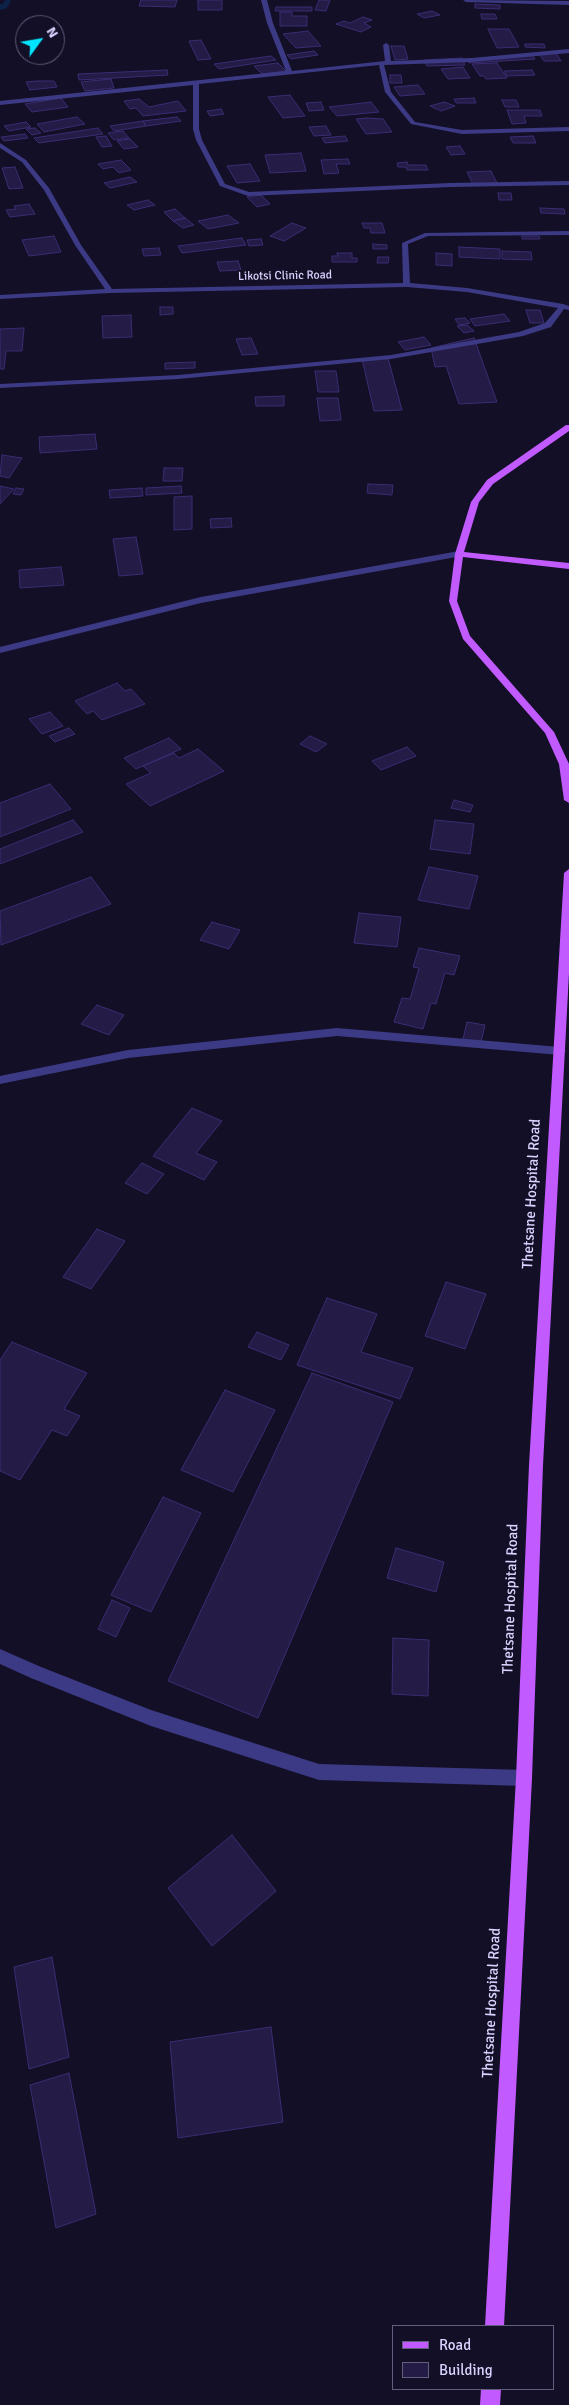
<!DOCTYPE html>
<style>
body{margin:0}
#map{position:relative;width:569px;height:2405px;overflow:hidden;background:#130f26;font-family:Signika,sans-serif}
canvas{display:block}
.legend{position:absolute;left:392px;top:2325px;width:162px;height:65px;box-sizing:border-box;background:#130f26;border:1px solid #625e7d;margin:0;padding:6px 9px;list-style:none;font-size:15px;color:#d9d4ff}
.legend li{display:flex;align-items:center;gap:10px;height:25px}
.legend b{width:25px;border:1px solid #625e7d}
.north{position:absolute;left:15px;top:15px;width:50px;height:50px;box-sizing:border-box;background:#130f26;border:1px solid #625e7d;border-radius:50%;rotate:58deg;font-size:14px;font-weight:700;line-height:20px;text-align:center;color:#d9d4ff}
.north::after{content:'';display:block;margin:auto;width:18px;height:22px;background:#00e5ff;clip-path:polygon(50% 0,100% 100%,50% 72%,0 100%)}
</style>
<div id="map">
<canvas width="569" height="2405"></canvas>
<ul class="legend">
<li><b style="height:6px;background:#c25bff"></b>Road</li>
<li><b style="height:14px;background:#241b47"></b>Building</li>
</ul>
<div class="north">N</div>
</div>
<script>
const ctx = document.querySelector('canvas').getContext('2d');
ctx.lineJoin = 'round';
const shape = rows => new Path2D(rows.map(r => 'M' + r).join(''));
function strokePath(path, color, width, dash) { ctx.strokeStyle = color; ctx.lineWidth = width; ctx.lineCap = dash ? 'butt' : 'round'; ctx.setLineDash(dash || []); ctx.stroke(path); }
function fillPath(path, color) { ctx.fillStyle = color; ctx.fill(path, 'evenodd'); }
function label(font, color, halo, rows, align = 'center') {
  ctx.font = font + ' Signika,sans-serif'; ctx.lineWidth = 4; ctx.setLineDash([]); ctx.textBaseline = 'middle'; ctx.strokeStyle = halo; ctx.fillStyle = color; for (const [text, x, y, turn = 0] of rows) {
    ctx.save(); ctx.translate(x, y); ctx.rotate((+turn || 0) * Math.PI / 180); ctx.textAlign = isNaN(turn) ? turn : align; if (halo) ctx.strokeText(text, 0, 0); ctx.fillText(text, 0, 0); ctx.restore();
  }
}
const stream = shape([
 [0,7,5,6,8,0]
]);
const building = shape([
 [141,0,177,0,175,7,139,6,141,0],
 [198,0,222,0,222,10,198,10,198,0],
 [319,0,330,0,326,11,315,10,319,0],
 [475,4,500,5,500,9,475,8,475,4],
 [276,7,312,7,312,11,275,11,276,7],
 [432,11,440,15,424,18,417,14,432,11],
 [280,12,292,12,292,16,307,16,307,26,280,26,280,12],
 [481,14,495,14,497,19,482,19,481,14],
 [363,17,372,20,364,23,371,27,361,32,336,24,344,21,350,23,363,17],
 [488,29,509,29,519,47,497,48,488,29],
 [308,31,321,46,296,48,283,34,308,31],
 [201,40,211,59,198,60,189,41,201,40],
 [525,44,544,44,545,48,525,47,525,44],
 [391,46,404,46,408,59,395,60,391,46],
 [314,51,318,55,291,59,287,55,314,51],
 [556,53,561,61,544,61,539,54,556,53],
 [532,55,535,59,469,63,467,59,532,55],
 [271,56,276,60,219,69,214,64,271,56],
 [462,58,465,65,427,66,424,60,462,58],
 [278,63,286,71,262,74,254,66,278,63],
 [497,63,507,78,486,79,484,76,480,76,472,64,497,63],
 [463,67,470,78,448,79,441,69,463,67],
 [167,70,168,75,79,80,78,74,167,70],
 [532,70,535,75,507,76,504,71,532,70],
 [390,75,401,75,402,83,390,83,390,75],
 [111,79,114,88,85,91,81,82,111,79],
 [37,81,54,81,57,87,30,90,26,82,37,81],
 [418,85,425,94,400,96,394,87,418,85],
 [290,95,305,116,283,118,268,97,290,95],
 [61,98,68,107,32,112,25,104,61,98],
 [474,98,476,103,456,103,454,99,474,98],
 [139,99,149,107,178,101,186,111,143,116,136,108,130,109,124,101,139,99],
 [502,100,516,100,519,107,505,107,502,100],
 [321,102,324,110,309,111,306,103,321,102],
 [371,102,379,112,337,116,329,107,371,102],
 [444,102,455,106,441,111,430,106,444,102],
 [221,109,224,114,210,116,207,111,221,109],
 [507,110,540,110,542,116,524,116,526,123,512,124,507,110],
 [77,117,85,124,44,132,37,124,77,117],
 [177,117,181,121,146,126,143,121,177,117],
 [367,118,383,119,392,132,366,134,356,119,367,118],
 [143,121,146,126,114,131,110,126,143,121],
 [26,122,31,127,9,131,4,126,26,122],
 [326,126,331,135,314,136,309,127,326,126],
 [35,128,41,133,32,135,26,129,35,128],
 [98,128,103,134,39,143,34,138,98,128],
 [123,131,129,138,114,140,108,133,123,131],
 [25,134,28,138,4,141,1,137,25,134],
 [106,136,112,146,102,147,96,137,106,136],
 [345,136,348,141,325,143,322,138,345,136],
 [533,136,536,143,513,143,510,137,533,136],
 [130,139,138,147,124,149,117,141,130,139],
 [460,146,465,154,451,155,446,147,460,146],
 [301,153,306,171,270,173,265,155,301,153],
 [348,159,350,164,336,164,339,173,324,174,321,160,348,159],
 [121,160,131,170,119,173,113,167,103,169,98,164,121,160],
 [407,162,408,165,426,165,428,170,407,170,406,167,398,167,397,163,407,162],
 [250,164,260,181,237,183,227,166,250,164],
 [15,167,23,188,9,189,2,168,15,167],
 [491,171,497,183,473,184,467,172,491,171],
 [130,177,137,182,110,188,104,183,130,177],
 [498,193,511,193,512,200,499,200,498,193],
 [261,195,270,204,257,207,247,197,261,195],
 [148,200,155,205,134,210,127,205,148,200],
 [29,204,35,214,10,217,6,210,16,209,14,206,29,204],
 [540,208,564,209,565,214,541,213,540,208],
 [175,209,185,218,173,221,164,212,175,209],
 [228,215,239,223,208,229,198,221,228,215],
 [185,218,194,225,183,228,173,221,185,218],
 [292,223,306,228,284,241,270,236,292,223],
 [362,223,382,223,385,233,371,233,370,228,364,228,362,223],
 [54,236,61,252,29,256,22,240,54,236],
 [522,236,539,236,540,239,522,239,522,236],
 [242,238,246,245,182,253,178,246,242,238],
 [261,239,263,245,249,246,247,240,261,239],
 [373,244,387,245,387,249,373,249,373,244],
 [459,247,500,249,500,259,459,257,459,247],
 [159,248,161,255,144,256,142,249,159,248],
 [502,251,531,252,532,260,502,259,502,251],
 [337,253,352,253,352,258,357,258,357,262,332,262,332,256,338,256,337,253],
 [436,253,452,254,452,266,436,265,436,253],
 [378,257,389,257,388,263,377,263,378,257],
 [238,261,241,270,220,271,217,262,238,261],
 [160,307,173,307,173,314,160,315,160,307],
 [526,310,540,310,544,323,530,323,526,310],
 [504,314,510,321,475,326,470,319,504,314],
 [131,315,132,337,103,338,102,316,131,315],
 [465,318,470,323,459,325,455,319,465,318],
 [467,325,474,331,464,333,457,326,467,325],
 [24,328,22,351,6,351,4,369,0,369,0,329,24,328],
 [424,337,431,345,405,350,398,342,424,337],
 [251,338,258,354,242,355,236,339,251,338],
 [474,338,497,402,459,404,446,366,435,367,431,348,474,338],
 [388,358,402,410,374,411,362,359,388,358],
 [195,362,195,368,165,369,165,363,195,362],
 [315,371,336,371,339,392,318,392,315,371],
 [284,396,284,406,256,406,255,397,284,396],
 [317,398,338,398,341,420,320,421,317,398],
 [95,434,97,449,40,453,39,437,95,434],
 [2,455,22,458,9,478,0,476,2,455],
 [164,468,183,468,182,481,163,481,164,468],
 [368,484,393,485,392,495,367,493,368,484],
 [0,486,14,489,0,504,0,486],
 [181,486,182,493,146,495,146,488,181,486],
 [16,488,24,489,21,495,13,494,16,488],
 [142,488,143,496,110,498,109,490,142,488],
 [192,496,192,529,174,530,174,497,192,496],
 [231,518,232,527,211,528,210,519,231,518],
 [136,537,143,574,119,576,113,539,136,537],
 [61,567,64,585,20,588,19,570,61,567],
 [117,683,125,691,131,689,145,704,102,720,93,711,87,714,75,701,117,683],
 [50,712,63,726,42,734,29,719,50,712],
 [69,728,75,734,55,742,49,736,69,728],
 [310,736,327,744,316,752,300,744,310,736],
 [169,738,181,749,136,769,124,758,169,738],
 [407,747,416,756,381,770,372,761,407,747],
 [198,749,224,771,150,806,126,784,151,773,143,766,174,753,179,758,198,749],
 [50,784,71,809,0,837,0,803,50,784],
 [454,800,473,805,470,812,451,808,454,800],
 [73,820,83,832,0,864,0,849,73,820],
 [435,820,474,824,470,854,430,849,435,820],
 [429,867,478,876,469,909,418,900,429,867],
 [91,877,111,904,1,945,0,911,91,877],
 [359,913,401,917,397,947,354,943,359,913],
 [212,922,240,930,229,949,200,940,212,922],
 [419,948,460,956,454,975,445,973,436,1004,431,1003,423,1029,394,1022,402,998,410,999,419,968,413,967,419,948],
 [97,1005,124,1015,109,1035,81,1024,97,1005],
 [467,1022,485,1025,481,1042,463,1039,467,1022],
 [192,1108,222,1121,196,1153,217,1162,204,1180,153,1156,192,1108],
 [142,1163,164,1174,147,1194,125,1183,142,1163],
 [97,1229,125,1241,91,1289,63,1277,97,1229],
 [446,1282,486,1294,465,1349,425,1336,446,1282],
 [327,1298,377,1314,361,1352,413,1368,400,1399,297,1365,327,1298],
 [257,1332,289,1345,281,1360,248,1347,257,1332],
 [12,1342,87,1373,64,1409,80,1416,67,1436,52,1430,20,1480,0,1471,0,1360,12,1342],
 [312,1373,393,1402,258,1718,168,1681,312,1373],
 [225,1390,275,1410,233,1492,181,1470,225,1390],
 [163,1497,201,1513,151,1612,111,1595,163,1497],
 [396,1548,444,1562,436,1592,387,1578,396,1548],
 [112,1600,130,1608,116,1637,98,1629,112,1600],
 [393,1638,429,1640,428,1696,392,1694,393,1638],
 [232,1835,276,1891,212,1946,168,1888,232,1835],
 [52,1957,69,2057,29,2069,14,1967,52,1957],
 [271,2027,283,2122,178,2138,170,2042,271,2027],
 [69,2073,96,2214,56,2228,30,2085,69,2073]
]);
const minor = shape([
 [261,0,267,0,273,23,292,71,385,61,383,45,386,43,389,45,391,61,472,58,569,49,569,53,472,62,384,65,391,92,415,122,462,130,569,127,569,131,462,134,411,124,385,92,379,65,199,84,199,129,202,140,225,184,249,192,450,183,569,181,569,185,450,187,248,196,220,186,196,140,193,129,193,85,0,105,0,101,286,71,267,23,261,0],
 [463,0,569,1,569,5,466,2,463,0],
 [0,143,26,160,49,188,81,245,112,289,403,283,402,243,425,233,569,231,569,235,428,236,408,244,410,283,467,288,563,304,569,306,569,310,564,309,551,327,523,336,391,359,178,379,0,388,0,384,178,375,391,355,519,332,545,323,558,308,467,292,407,287,110,293,0,299,0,295,105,289,75,245,44,190,22,162,0,148,0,143],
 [459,551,462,552,462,556,201,603,0,653,0,647,201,597,459,551],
 [337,1028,560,1047,566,1051,560,1055,337,1036,128,1058,0,1084,0,1076,128,1050,337,1028],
 [0,1649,41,1667,151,1710,319,1764,524,1770,530,1772,532,1778,530,1784,524,1786,319,1780,151,1726,31,1678,0,1664,0,1649]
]);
const major = shape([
 [566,425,569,425,569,431,493,484,479,502,464,552,569,563,569,569,463,557,457,601,470,636,554,732,569,764,569,803,564,800,559,764,545,733,463,639,449,601,455,554,471,502,487,480,566,425],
 [569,869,569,973,543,1465,532,1778,504,2326,485,2326,516,1778,529,1465,564,873,569,869],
 [481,2389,501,2389,500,2405,480,2405,481,2389]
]);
const farStreetnames = [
 ["Likotsi Clinic Road",285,276,-1]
];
const streetNames = [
 ["Thetsane Hospital Road",532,1194,-87],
 ["Thetsane Hospital Road",511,1599,-88],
 ["Thetsane Hospital Road",492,2003,-87]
];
strokePath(stream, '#0c2248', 5.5);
fillPath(building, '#241b47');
strokePath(building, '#3b2d73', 1);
fillPath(minor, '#3d3a85');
fillPath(major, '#c25bff');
label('12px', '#d9d4ff', '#130f26', farStreetnames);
label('15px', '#d9d4ff', '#130f26', streetNames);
</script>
